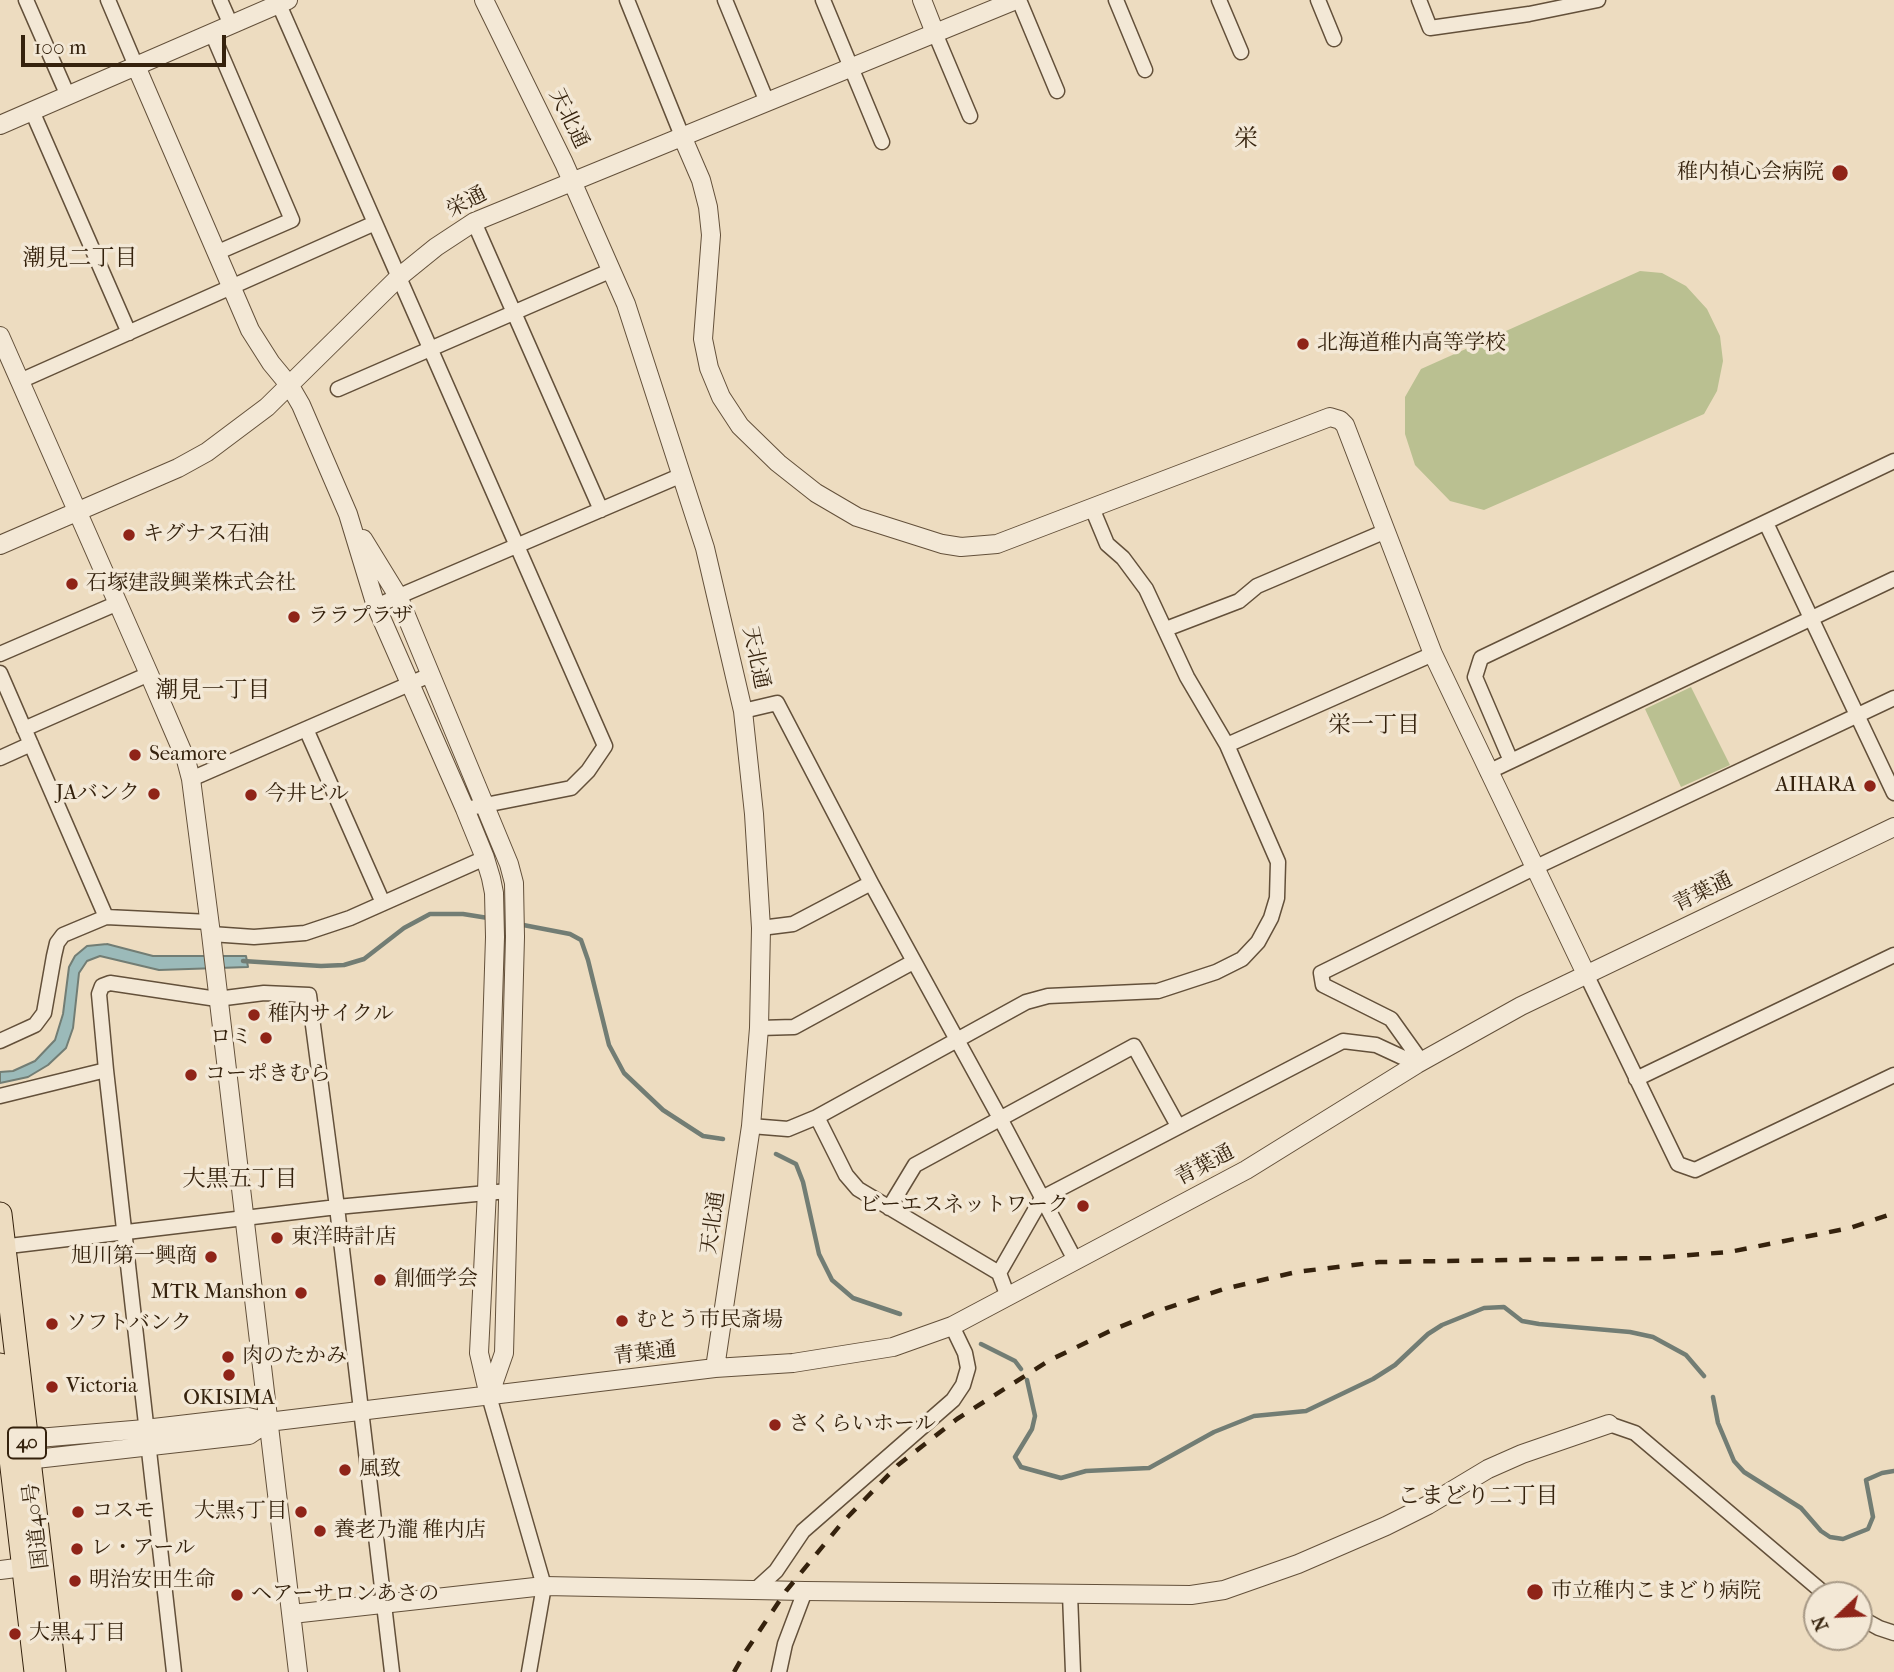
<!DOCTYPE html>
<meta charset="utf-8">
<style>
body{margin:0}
#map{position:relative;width:1894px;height:1672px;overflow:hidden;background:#eddcc0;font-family:"IM FELL French Canon",serif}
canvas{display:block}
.north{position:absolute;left:1803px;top:1581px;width:70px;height:70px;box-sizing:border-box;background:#f3e8d6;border:2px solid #a79986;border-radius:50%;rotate:247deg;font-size:19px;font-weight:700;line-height:28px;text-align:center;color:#35220d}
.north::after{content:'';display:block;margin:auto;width:24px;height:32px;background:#8f2418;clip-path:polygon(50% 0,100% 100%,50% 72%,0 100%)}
.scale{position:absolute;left:21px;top:35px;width:205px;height:32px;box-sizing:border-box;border:4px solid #35220d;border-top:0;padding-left:9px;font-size:21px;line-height:24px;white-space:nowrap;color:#35220d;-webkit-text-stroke:5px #f3e8d6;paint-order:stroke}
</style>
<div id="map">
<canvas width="1894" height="1672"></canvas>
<div class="north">N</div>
<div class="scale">100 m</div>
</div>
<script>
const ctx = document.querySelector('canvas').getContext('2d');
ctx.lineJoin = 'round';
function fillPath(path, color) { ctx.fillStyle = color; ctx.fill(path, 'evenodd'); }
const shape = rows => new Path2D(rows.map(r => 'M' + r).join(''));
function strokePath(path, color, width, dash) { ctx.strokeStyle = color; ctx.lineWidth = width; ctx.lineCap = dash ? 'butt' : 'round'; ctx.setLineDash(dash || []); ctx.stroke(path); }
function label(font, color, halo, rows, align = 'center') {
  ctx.font = font + ' "IM FELL French Canon","Noto Serif JP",serif'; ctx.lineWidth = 7; ctx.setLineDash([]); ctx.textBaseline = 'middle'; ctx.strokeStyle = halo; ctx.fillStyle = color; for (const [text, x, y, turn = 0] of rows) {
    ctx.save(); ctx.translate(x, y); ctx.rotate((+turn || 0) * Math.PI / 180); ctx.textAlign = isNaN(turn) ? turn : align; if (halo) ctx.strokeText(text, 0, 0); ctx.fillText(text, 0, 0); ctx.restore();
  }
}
const green = shape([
 [1640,271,1662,273,1686,286,1707,309,1720,336,1723,361,1717,391,1704,414,1484,510,1450,501,1415,465,1405,434,1405,397,1421,369],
 [1691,687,1730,765,1681,787,1645,709]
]);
const water = shape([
 [107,944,153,956,246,956,248,967,159,970,100,956,87,961,79,973,73,1028,66,1048,48,1065,28,1077,0,1083,0,1072,13,1071,35,1061,55,1040,63,1014,69,967,75,956,87,946,107,944]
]);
const stream = shape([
 [518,924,570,934,581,940,588,960,609,1045,624,1073,663,1110,703,1136,723,1139],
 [243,961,321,966,344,965,364,959,404,928,430,914,463,914,488,918],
 [776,1154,796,1164,803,1182,819,1254,832,1280,853,1298,900,1314],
 [981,1344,1015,1361,1021,1369],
 [1027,1380,1035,1416,1032,1429,1015,1457,1021,1467,1061,1478,1086,1471,1149,1468,1214,1432,1254,1416,1306,1411,1373,1379,1395,1365,1428,1334,1442,1325,1484,1308,1504,1307,1522,1321,1539,1324,1630,1332,1653,1337,1686,1355,1704,1376],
 [1713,1397,1718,1423,1734,1461,1744,1472,1801,1508,1821,1531,1830,1537,1843,1539,1868,1529,1873,1517,1866,1480,1882,1473,1894,1471]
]);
const minor = shape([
 [26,0,68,96],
 [108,0,136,66],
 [220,0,231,25],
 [277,0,605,746,588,771,571,788,465,809],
 [627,0,682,136],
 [725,0,767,102],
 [823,0,882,142],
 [1019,0,1057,91],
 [1116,0,1145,70],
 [1219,0,1241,52],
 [1318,0,1334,39],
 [1419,0,1430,28,1529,14,1598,0],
 [212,33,292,220,216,253],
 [935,33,970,116],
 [32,111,129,333],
 [474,222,601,510],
 [20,381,375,223],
 [338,389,612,270],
 [1766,523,1894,793],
 [376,606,682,475],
 [1166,629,1239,601,1257,586,1386,531],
 [0,654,118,603],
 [0,673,106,917],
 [743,711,777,703,871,883,1001,1120,1075,1260],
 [24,729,149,674],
 [306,729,383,903],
 [1227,745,1433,654],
 [0,758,31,744],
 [1511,761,1475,677,1481,658,1894,461],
 [1488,772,1894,579],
 [191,779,430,675],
 [761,928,793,924,871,883],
 [211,934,254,937,305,933,350,918,485,858],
 [1586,974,1678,1164,1695,1170,1894,1075],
 [759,1028,794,1027,913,962],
 [0,1041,35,1025,44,1013,54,956,57,943,63,935,106,917,210,922],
 [1421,1061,1391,1019,1323,985,1321,973,1534,868,1894,698],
 [1636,1079,1894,955],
 [0,1096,106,1070],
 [751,1126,788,1129,817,1117],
 [889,1208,915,1165,1134,1046,1178,1126],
 [0,1247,337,1207,508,1191],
 [999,1273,858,1189,846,1175,817,1117,1026,1002,1048,996,1158,991,1216,972,1242,959,1258,942,1271,918,1277,898,1278,862,1227,745,1187,677,1146,589,1123,558,1107,544,1092,508],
 [1008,1297,999,1273,1042,1198,1343,1041,1376,1045,1417,1064],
 [489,1396,544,1586,529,1672],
 [1609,1424,1635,1433,1826,1595],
 [754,1591,776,1571,803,1531,953,1400,963,1385,968,1368,965,1353,952,1326],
 [1070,1594,1073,1672],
 [1859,1617,1879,1628,1894,1633],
 [174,1672,106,1070,99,994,102,986,110,983,217,999,264,993,309,995,337,1207,392,1672],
 [779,1672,785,1644,805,1591]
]);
const tertiary = shape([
 [484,0,564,163,626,304,705,548,743,711,754,814,761,928,759,1028,751,1126,715,1368],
 [922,0,935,33],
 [136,66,250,330,271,363,290,386,301,405,348,514,376,606,465,809,485,858,491,878,494,893,495,937,487,1191,479,1353,489,1396],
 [0,125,288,0],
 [682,136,701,180,708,207,711,235,703,339,709,368,721,397,740,426,778,463,816,493,857,517,942,544,961,547,997,544,1322,420,1330,417,1340,420,1345,425,1433,654,1586,974],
 [0,336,149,674,186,760,191,779,211,934,298,1672],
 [363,539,398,596,509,864,514,883,515,937,504,1353,489,1396],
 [0,545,178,468,207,452,267,407,399,277,436,247,474,222,1016,0],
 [14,1440,145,1429,248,1417,268,1422,715,1368,793,1363,893,1347,952,1326,1246,1170,1417,1064,1521,1006,1894,827],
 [18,1461,249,1435,268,1422],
 [0,1570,24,1567],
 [292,1614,544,1586,805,1591,1191,1595,1224,1590,1298,1564,1386,1526,1428,1505,1488,1469,1522,1454,1609,1424]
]);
const trunk = shape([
 [0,1214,54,1672],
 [0,1365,36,1672]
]);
const rail = shape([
 [734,1672,746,1651,786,1591,841,1524,898,1465,957,1419,1050,1360,1110,1331,1161,1310,1224,1289,1296,1272,1379,1262,1651,1258,1729,1252,1850,1228,1894,1213]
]);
const markers = [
 [1840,173,9,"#8f2418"],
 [1303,344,7,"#8f2418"],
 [129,535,7,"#8f2418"],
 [72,584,7,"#8f2418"],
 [294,617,7,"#8f2418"],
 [135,755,7,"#8f2418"],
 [1870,786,7,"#8f2418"],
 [154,794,7,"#8f2418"],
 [251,795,7,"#8f2418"],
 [254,1015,7,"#8f2418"],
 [266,1038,7,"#8f2418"],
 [191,1075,7,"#8f2418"],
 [1083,1206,7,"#8f2418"],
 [277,1238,7,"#8f2418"],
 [211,1257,7,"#8f2418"],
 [380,1280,7,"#8f2418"],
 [301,1293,7,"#8f2418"],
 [622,1321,7,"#8f2418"],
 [52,1324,7,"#8f2418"],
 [228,1357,7,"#8f2418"],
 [229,1375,7,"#8f2418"],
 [52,1387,7,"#8f2418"],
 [775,1425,7,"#8f2418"],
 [345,1470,7,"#8f2418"],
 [78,1512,7,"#8f2418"],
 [301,1512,7,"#8f2418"],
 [320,1531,7,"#8f2418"],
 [77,1549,7,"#8f2418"],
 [75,1581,7,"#8f2418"],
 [1535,1592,9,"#8f2418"],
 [237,1595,7,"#8f2418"],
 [15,1634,7,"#8f2418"]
];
const shields = [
 [27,1443,38]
];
const shieldNames = [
 ["40",27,1443]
];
const streetNames = [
 ["天北通",568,119,64],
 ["栄通",467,203,-27],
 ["天北通",755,658,78],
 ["青葉通",1703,893,-26],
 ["青葉通",1205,1166,-28],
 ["天北通",714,1223,-82],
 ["青葉通",645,1354,-7],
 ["国道40号",37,1526,-97]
];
const poiNames = [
 ["稚内禎心会病院",1824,173,"right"],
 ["北海道稚内高等学校",1317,344],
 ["キグナス石油",143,535],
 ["石塚建設興業株式会社",86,584],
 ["ララプラザ",308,617],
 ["Seamore",149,755],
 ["AIHARA",1856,786,"right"],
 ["JAバンク",140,794,"right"],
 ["今井ビル",265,795],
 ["稚内サイクル",268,1015],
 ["ロミ",252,1038,"right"],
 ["コーポきむら",205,1075],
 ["ビーエスネットワーク",1069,1206,"right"],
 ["東洋時計店",291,1238],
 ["旭川第一興商",197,1257,"right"],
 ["創価学会",394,1280],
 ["MTR Manshon",287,1293,"right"],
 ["むとう市民斎場",636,1321],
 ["ソフトバンク",66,1324],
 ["肉のたかみ",242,1357],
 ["Victoria",66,1387],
 ["OKISIMA",229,1399,"center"],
 ["さくらいホール",789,1425],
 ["風致",359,1470],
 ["コスモ",92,1512],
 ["大黒5丁目",287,1512,"right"],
 ["養老乃瀧 稚内店",334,1531],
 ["レ・アール",91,1549],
 ["明治安田生命",89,1581],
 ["市立稚内こまどり病院",1551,1592],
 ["ヘアーサロンあさの",251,1595],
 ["大黒4丁目",29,1634]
];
const neighbourhoodNames = [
 ["潮見二丁目",80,259],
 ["潮見一丁目",213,691],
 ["栄一丁目",1374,726],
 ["大黒五丁目",240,1180],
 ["こまどり二丁目",1478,1497]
];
const quarterNames = [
 ["栄",1246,140]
];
fillPath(green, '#bac091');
fillPath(water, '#9bbab9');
strokePath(water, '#727d74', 2);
strokePath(stream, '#727d74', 4.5);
strokePath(minor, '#63503a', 17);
strokePath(tertiary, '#63503a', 20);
strokePath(trunk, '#35220d', 25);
strokePath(minor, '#f3e8d6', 14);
strokePath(tertiary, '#f3e8d6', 18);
strokePath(trunk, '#eddcc0', 23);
strokePath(rail, '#35220d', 4.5, [12, 12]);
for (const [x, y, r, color] of markers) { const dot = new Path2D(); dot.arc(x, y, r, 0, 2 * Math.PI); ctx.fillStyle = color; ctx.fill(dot); strokePath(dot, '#f3e8d6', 2.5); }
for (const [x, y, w] of shields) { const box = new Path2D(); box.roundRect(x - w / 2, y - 15.5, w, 31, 5); ctx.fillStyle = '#f3e8d6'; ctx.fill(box); strokePath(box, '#35220d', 2); }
label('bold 19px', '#35220d', null, shieldNames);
label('21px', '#35220d', '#f3e8d6', streetNames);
label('21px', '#35220d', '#f3e8d6', poiNames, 'left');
label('23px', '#35220d', '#f3e8d6', neighbourhoodNames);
label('24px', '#35220d', '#f3e8d6', quarterNames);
</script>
